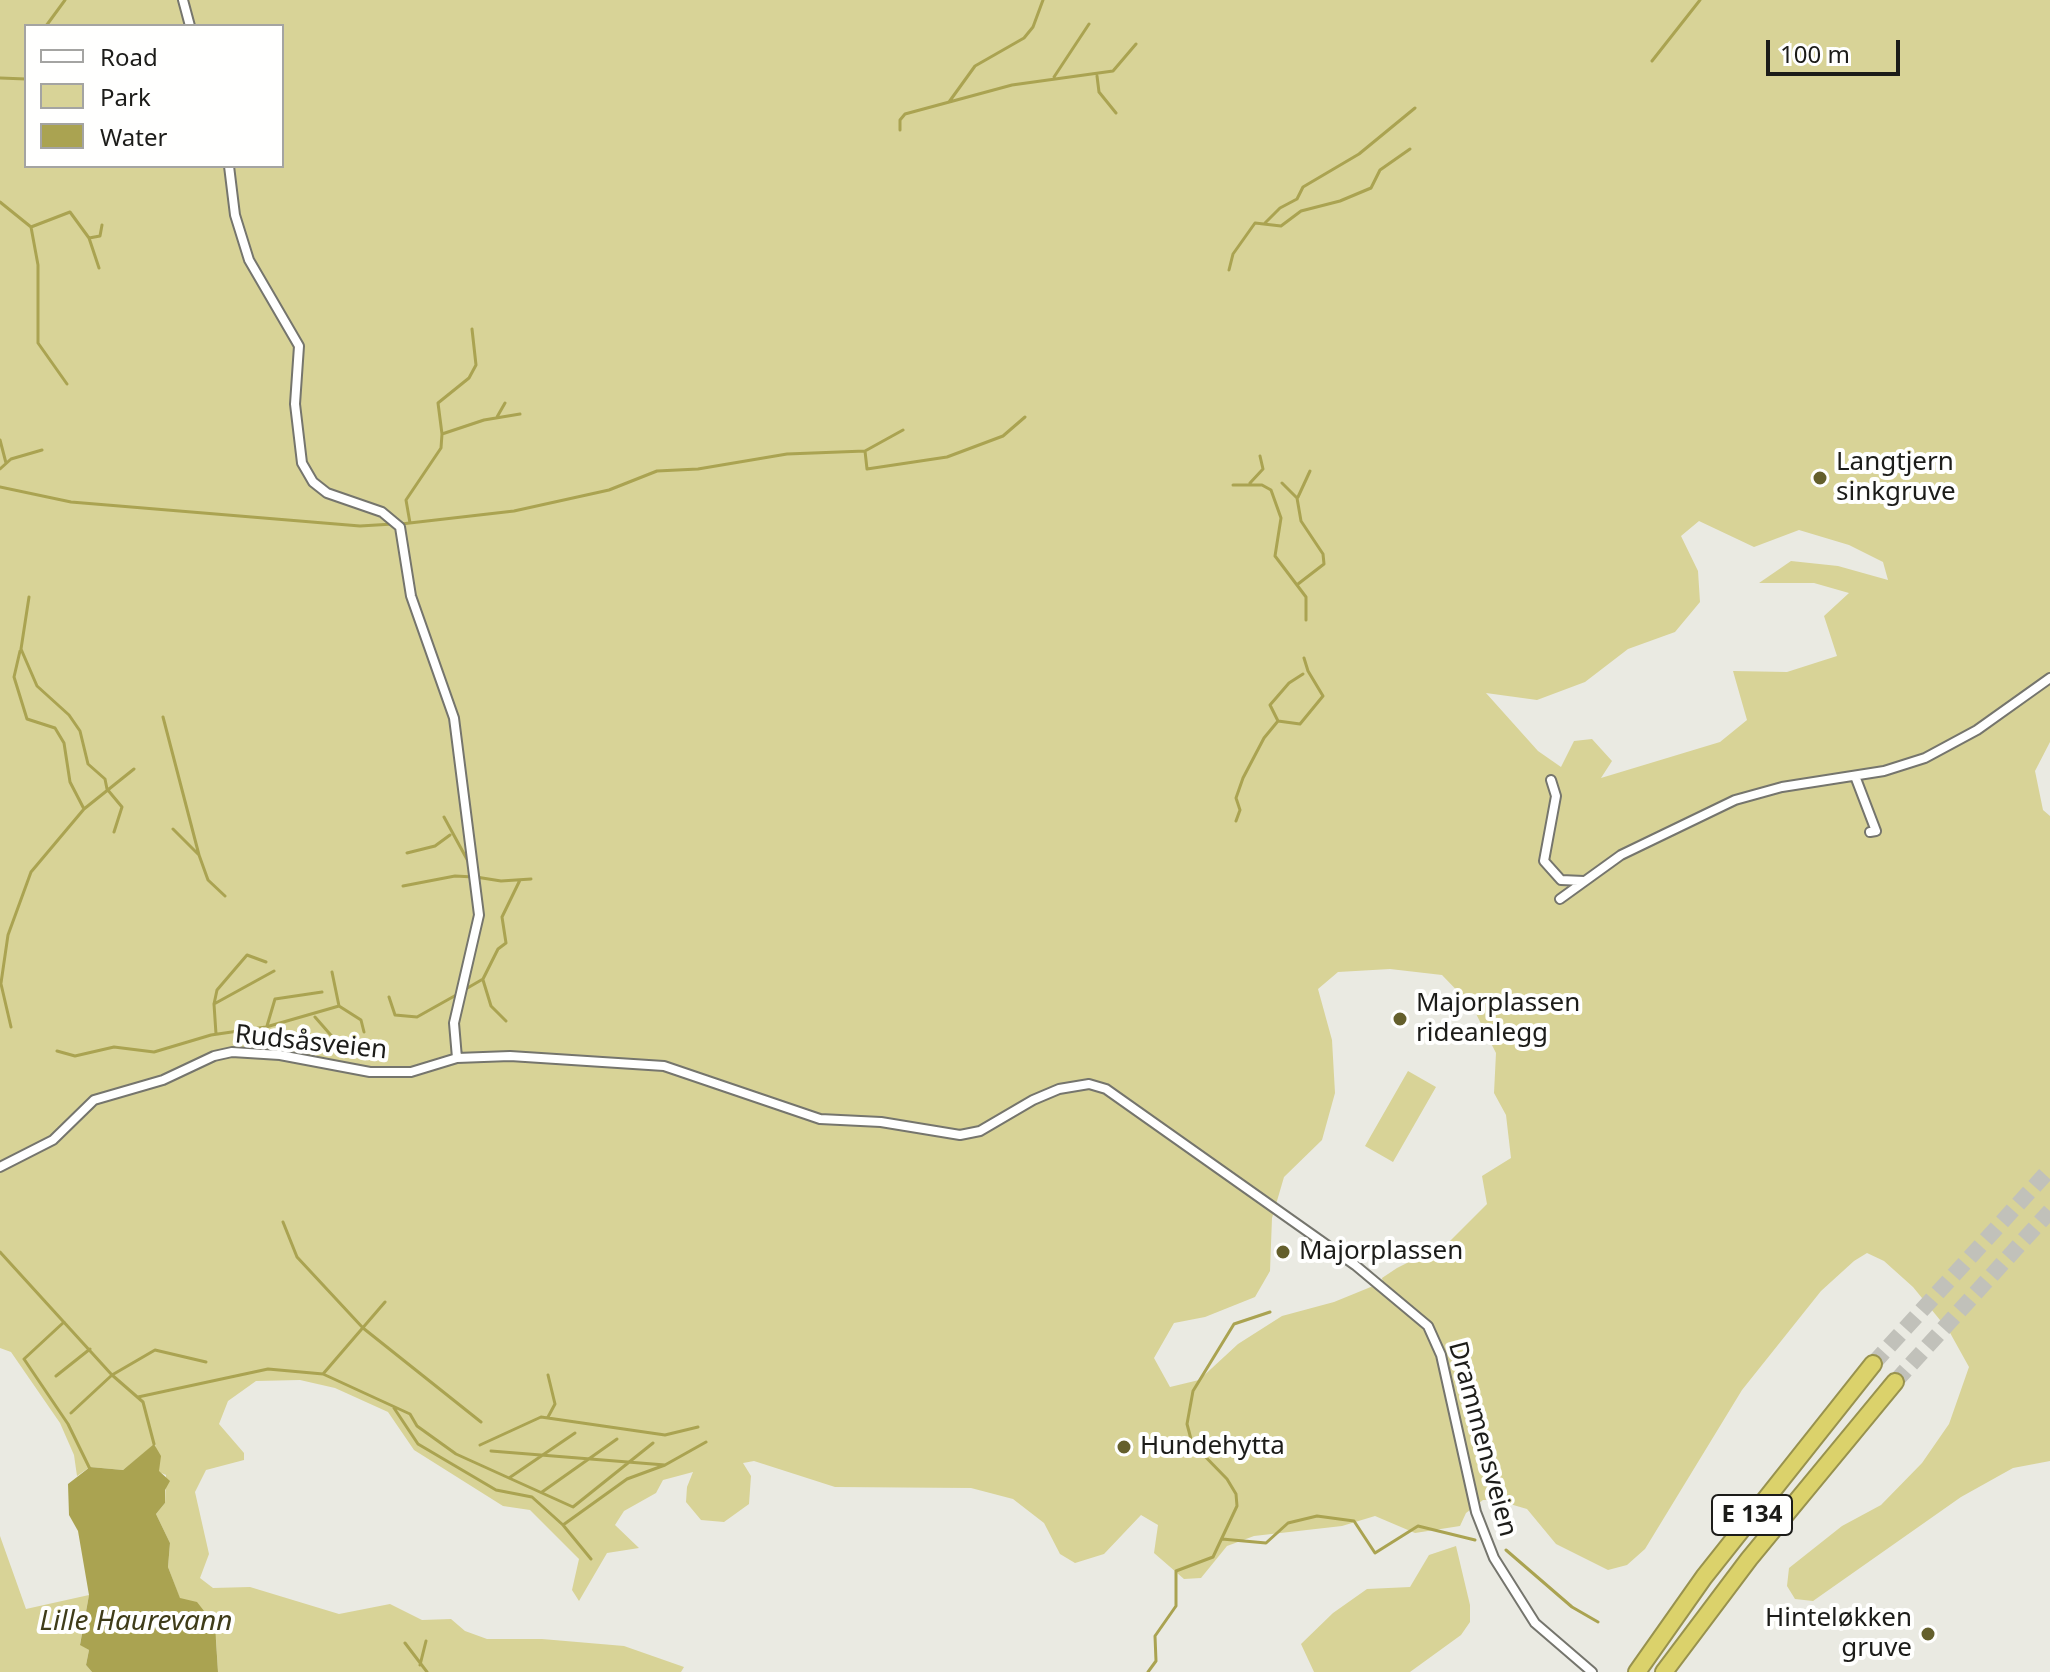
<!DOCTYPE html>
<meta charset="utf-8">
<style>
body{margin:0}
#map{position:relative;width:2050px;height:1672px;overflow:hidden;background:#eaeae2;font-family:"Noto Sans",sans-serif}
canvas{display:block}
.legend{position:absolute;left:24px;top:24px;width:260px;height:144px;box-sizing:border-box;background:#fffffe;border:2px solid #a4a4a2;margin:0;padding:10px 14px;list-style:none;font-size:24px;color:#1c1c19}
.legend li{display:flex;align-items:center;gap:16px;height:40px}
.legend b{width:40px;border:2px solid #a4a4a2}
.scale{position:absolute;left:1766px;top:40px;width:134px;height:36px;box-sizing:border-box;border:4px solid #1c1c19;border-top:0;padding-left:10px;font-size:24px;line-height:28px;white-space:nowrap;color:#1c1c19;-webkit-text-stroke:6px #fffffe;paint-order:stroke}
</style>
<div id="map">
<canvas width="2050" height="1672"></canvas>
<ul class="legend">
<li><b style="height:10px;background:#fff"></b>Road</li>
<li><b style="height:22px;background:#d8d397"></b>Park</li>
<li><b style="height:22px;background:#aaa351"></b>Water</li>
</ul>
<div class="scale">100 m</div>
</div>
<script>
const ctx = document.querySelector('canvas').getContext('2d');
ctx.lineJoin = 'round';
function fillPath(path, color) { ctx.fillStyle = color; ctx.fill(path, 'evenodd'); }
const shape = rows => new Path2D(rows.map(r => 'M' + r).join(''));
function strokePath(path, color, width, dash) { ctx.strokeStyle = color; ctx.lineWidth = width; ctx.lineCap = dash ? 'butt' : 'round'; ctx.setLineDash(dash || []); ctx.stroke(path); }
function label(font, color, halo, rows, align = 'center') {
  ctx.font = font + ' "Noto Sans",sans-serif'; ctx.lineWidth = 8; ctx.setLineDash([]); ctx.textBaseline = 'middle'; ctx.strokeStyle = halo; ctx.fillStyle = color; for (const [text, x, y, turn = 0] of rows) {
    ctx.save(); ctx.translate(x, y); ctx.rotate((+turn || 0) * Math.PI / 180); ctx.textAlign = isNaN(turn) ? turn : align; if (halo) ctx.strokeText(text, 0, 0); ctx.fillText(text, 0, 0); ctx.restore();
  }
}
const green = shape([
 [0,0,2050,0,2050,742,2035,771,2043,810,2050,816,2050,1461,2013,1468,1961,1497,1813,1601,1795,1599,1787,1586,1789,1568,1842,1526,1881,1505,1922,1463,1949,1424,1969,1367,1949,1331,1913,1287,1884,1261,1867,1253,1854,1261,1821,1291,1742,1390,1645,1549,1627,1565,1608,1570,1556,1544,1527,1509,1496,1500,1483,1500,1466,1513,1460,1526,1415,1533,1375,1516,1342,1526,1254,1536,1227,1546,1201,1578,1184,1579,1154,1553,1158,1525,1141,1515,1104,1554,1075,1563,1060,1554,1044,1523,1013,1499,971,1488,835,1487,754,1461,743,1463,751,1476,749,1504,724,1522,701,1520,686,1502,687,1487,693,1472,663,1480,656,1493,624,1511,615,1525,639,1548,607,1553,579,1601,572,1590,579,1559,530,1510,503,1506,414,1450,388,1412,335,1388,300,1380,256,1381,228,1401,219,1424,244,1453,244,1460,206,1470,195,1492,209,1554,200,1578,213,1588,250,1587,339,1614,390,1604,422,1620,451,1619,465,1631,487,1639,542,1639,624,1646,684,1667,681,1672,218,1672,216,1639,197,1603,180,1599,168,1567,170,1543,156,1514,165,1503,166,1475,159,1472,155,1444,123,1470,90,1467,77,1476,74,1455,60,1423,11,1352,0,1348],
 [26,26,282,26,282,166,26,166],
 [1699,521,1754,547,1799,530,1849,545,1883,562,1888,580,1838,566,1791,561,1759,583,1814,583,1849,593,1824,616,1837,656,1787,672,1733,671,1747,720,1720,742,1601,778,1612,761,1592,739,1574,741,1561,767,1538,751,1486,693,1537,700,1585,682,1628,649,1675,632,1700,602,1698,571,1681,536],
 [1390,969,1442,975,1472,1006,1496,1053,1494,1093,1506,1115,1511,1158,1482,1176,1487,1204,1449,1242,1397,1268,1382,1278,1383,1282,1334,1302,1282,1316,1238,1344,1199,1380,1170,1387,1154,1358,1174,1323,1205,1317,1255,1297,1270,1271,1272,1218,1284,1177,1322,1140,1335,1093,1332,1040,1318,989,1338,972],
 [1408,1071,1436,1087,1393,1162,1365,1146],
 [0,1536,26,1609,89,1595,80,1644,89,1650,86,1665,92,1672,0,1672],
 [1456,1546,1470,1605,1470,1622,1461,1635,1410,1672,1314,1672,1301,1644,1333,1613,1367,1589,1410,1587,1429,1555]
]);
const water = shape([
 [154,1444,161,1456,159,1471,170,1481,165,1490,165,1503,156,1514,170,1543,168,1567,180,1598,197,1602,215,1625,218,1672,92,1672,86,1665,89,1650,80,1645,89,1595,78,1531,69,1515,68,1484,90,1467,123,1470]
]);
const stream = shape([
 [46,26,65,0],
 [1652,61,1700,0],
 [1097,76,1099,92,1116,113],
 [1054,77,1089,24],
 [0,78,26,79],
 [949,102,975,66,1024,38,1033,27,1043,0],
 [900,130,900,120,905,114,1012,85,1113,71,1136,44],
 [0,202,31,227,38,265,38,343,67,384],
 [1265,223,1280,208,1297,199,1303,187,1359,154,1415,108],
 [31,227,70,212,89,238,99,268],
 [89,238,100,236,102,225],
 [1229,270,1233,254,1255,223,1281,226,1301,211,1340,201,1371,188,1380,170,1410,149],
 [497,417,505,403],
 [442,434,438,403,469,378,476,365,472,329],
 [0,440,6,463],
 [865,451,903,430],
 [0,469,11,459,42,450],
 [1250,483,1263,469,1260,456],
 [1282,483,1297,498,1301,521,1323,554,1324,564,1298,584],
 [1233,485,1262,485,1271,490,1281,518,1275,556,1306,597,1306,620],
 [0,487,71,502,360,526,393,524],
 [1298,497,1310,471],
 [410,523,406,500,441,448,442,434,484,420,520,414],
 [401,524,514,511,609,490,657,471,698,469,787,454,865,451,867,469,947,457,1003,436,1025,417],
 [29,597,21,649,37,686,69,715,80,731,88,764,105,779,107,789,122,807,114,832],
 [20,651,14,677,27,719,55,728,64,743,70,782,84,809],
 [163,717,199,855,208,880,225,896],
 [1278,721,1300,724,1323,696,1308,671,1304,658],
 [444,817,469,863],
 [1236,821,1240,810,1236,798,1243,778,1264,738,1278,721,1270,705,1289,683,1303,674],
 [173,829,199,855],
 [407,853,435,846,450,835],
 [476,877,501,881,531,879],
 [403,886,455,876,474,877],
 [332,972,339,1006],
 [483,980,491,1006,506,1021],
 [1,983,8,935,31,872,84,809,134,769],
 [1,984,11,1027],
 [464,990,483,979,498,949,506,943,502,917,520,880],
 [389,997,395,1015,417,1017,458,994],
 [214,1004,274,971],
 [339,1006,361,1020,364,1032],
 [315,1017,343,1049,367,1041],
 [267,1026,275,999,322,992],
 [216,1034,214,1004,217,990,247,955,266,962],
 [57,1051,75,1056,114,1047,154,1052,211,1035,266,1027,339,1006],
 [283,1222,297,1257,363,1328,481,1422],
 [0,1252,112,1375,143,1402,154,1444],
 [64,1322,24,1359,68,1424,90,1469],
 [323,1374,385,1302],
 [56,1376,90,1349],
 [138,1397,268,1369,323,1374,410,1414,417,1426,456,1454,573,1507,653,1443],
 [394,1408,418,1444,496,1490,532,1497,563,1525,591,1559],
 [71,1413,112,1375,155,1350,206,1362],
 [548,1417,555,1404,548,1375],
 [480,1445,541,1417,665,1435,698,1427],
 [491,1451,665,1465],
 [509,1478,575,1433],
 [542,1492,617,1439],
 [563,1525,627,1479,665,1465,706,1442],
 [1222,1539,1266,1543,1288,1523,1317,1516,1354,1521,1375,1553,1418,1526,1475,1540],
 [1506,1550,1572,1607,1598,1622],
 [405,1643,427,1672],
 [420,1665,426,1641],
 [1148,1672,1156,1661,1155,1636,1176,1606,1176,1571,1213,1557,1237,1506,1236,1494,1227,1479,1192,1443,1187,1424,1193,1391,1234,1324,1270,1312]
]);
const highwayTunnel = shape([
 [1873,1364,2050,1169],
 [1895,1382,2050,1211]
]);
const street = shape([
 [183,0,190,26],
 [229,166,235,215,249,260,299,346,295,404,302,463,313,482,327,493,382,512,400,527,411,596,454,718,479,915,454,1023,457,1058],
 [1855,776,1876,831,1870,832],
 [1551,780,1556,796,1544,861,1561,880,1584,881],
 [1560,899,1621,855,1735,800,1782,787,1884,771,1925,758,1977,730,2050,678],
 [0,1167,53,1140,94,1100,163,1080,214,1056,232,1052,280,1055,370,1072,411,1072,457,1058,510,1056,664,1066,820,1119,881,1122,960,1135,980,1131,1033,1100,1059,1089,1089,1084,1106,1089,1355,1265,1428,1326,1441,1355,1476,1512,1494,1558,1535,1623,1592,1672]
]);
const highway = shape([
 [1637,1672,1704,1577,1873,1364],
 [1664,1672,1749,1559,1895,1382]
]);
const markers = [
 [1820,478,8,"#645f2c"],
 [1400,1019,8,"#645f2c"],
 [1283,1252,8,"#645f2c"],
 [1124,1447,8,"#645f2c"],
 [1928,1634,8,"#645f2c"]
];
const shields = [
 [1752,1515,80]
];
const shieldNames = [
 ["E 134",1752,1515]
];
const poiNames = [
 ["Langtjern",1836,463],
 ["sinkgruve",1836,493],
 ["Majorplassen",1416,1004],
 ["rideanlegg",1416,1034],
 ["Majorplassen",1299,1252],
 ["Hundehytta",1140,1447],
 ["Hinteløkken",1912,1619,"right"],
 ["gruve",1912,1649,"right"]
];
const streetNames = [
 ["Rudsåsveien",311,1043,6],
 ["Drammensveien",1482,1439,75]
];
const waterNames = [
 ["Lille Haurevann",136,1622]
];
fillPath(green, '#d8d397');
fillPath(water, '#aaa351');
strokePath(stream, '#aaa351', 3);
strokePath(highwayTunnel, '#c1c1ba', 16, [16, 8]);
strokePath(street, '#75756d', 12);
strokePath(highway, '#98924e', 20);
strokePath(street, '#fff', 8);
strokePath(highway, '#dbd26b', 16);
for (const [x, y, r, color] of markers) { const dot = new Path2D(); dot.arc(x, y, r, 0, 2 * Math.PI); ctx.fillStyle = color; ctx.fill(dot); strokePath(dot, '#fffffe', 3); }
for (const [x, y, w] of shields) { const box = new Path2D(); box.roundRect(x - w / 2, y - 20, w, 40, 6); ctx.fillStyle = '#fffffe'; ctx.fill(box); strokePath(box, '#1c1c19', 2); }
label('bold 24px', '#1c1c19', null, shieldNames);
label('26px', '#1c1c19', '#fffffe', poiNames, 'left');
label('26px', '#1c1c19', '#fffffe', streetNames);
label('italic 28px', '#3f3c19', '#fffffe', waterNames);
</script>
